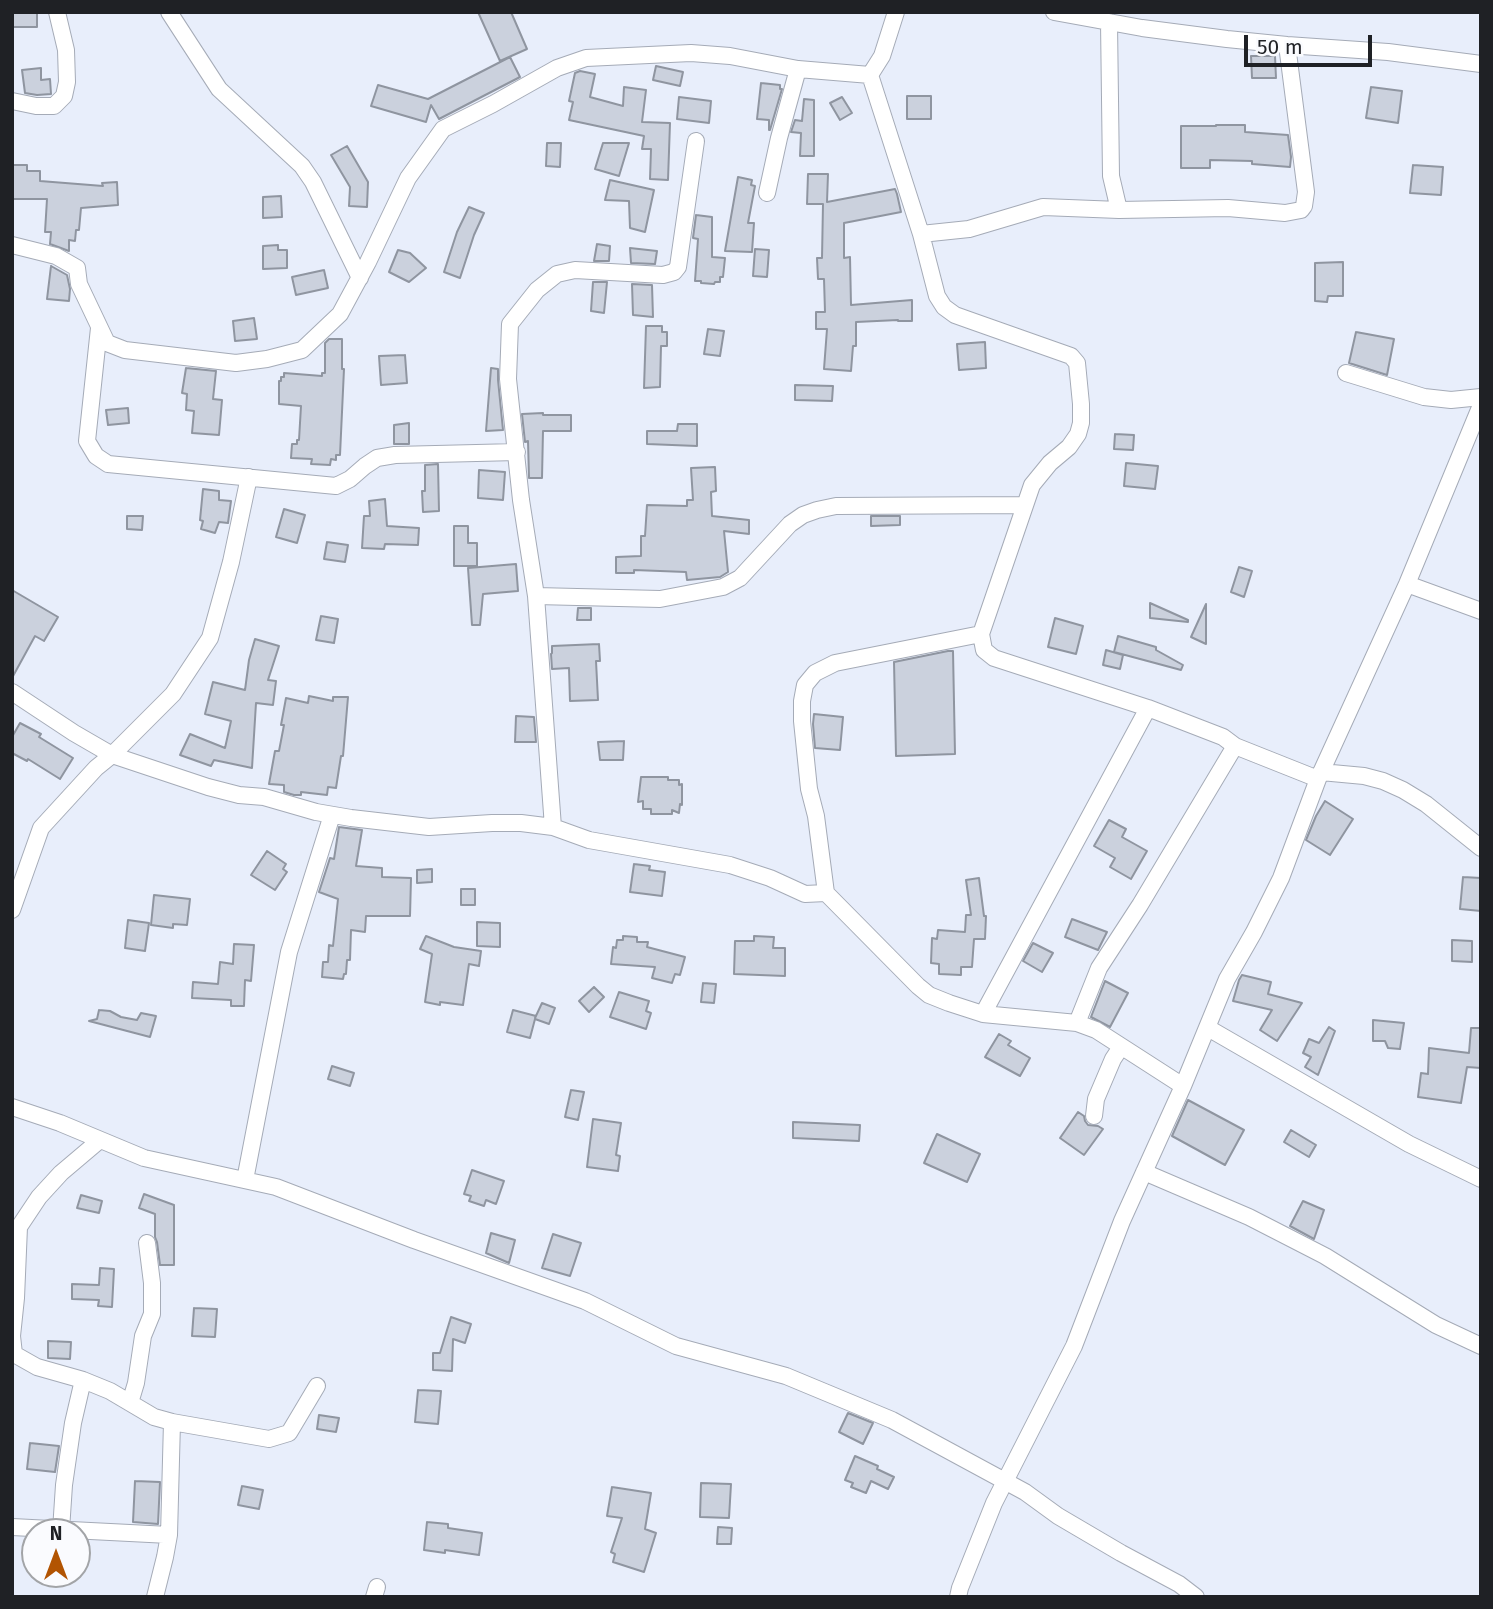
<!DOCTYPE html>
<style>
body{margin:0}
#map{position:relative;width:1493px;height:1609px;overflow:hidden;background:#e8eefb;font-family:"Fira Sans",sans-serif}
canvas{display:block}
.frame{position:absolute;inset:0;border:14px solid #1f2125;pointer-events:none}
.north{position:absolute;left:21px;top:1518px;width:70px;height:70px;box-sizing:border-box;background:#fafbfe;border:2px solid #a2a4a7;border-radius:50%;rotate:0deg;font-size:19px;font-weight:700;line-height:28px;text-align:center;color:#1f2125}
.north::after{content:'';display:block;margin:auto;width:24px;height:32px;background:#b25402;clip-path:polygon(50% 0,100% 100%,50% 72%,0 100%)}
.scale{position:absolute;left:1244px;top:35px;width:128px;height:32px;box-sizing:border-box;border:4px solid #1f2125;border-top:0;padding-left:9px;font-size:21px;line-height:24px;white-space:nowrap;color:#1f2125;-webkit-text-stroke:5px #fafbfe;paint-order:stroke}
</style>
<div id="map">
<canvas width="1493" height="1609"></canvas>
<div class="frame"></div>
<div class="north">N</div>
<div class="scale">50 m</div>
</div>
<script>
const ctx = document.querySelector('canvas').getContext('2d');
ctx.lineJoin = 'round';
function fillPath(path, color) { ctx.fillStyle = color; ctx.fill(path, 'evenodd'); }
const shape = rows => new Path2D(rows.map(r => 'M' + r).join(''));
function strokePath(path, color, width, dash) { ctx.strokeStyle = color; ctx.lineWidth = width; ctx.lineCap = dash ? 'butt' : 'round'; ctx.setLineDash(dash || []); ctx.stroke(path); }
const building = shape([
 [12,12,37,12,37,27,12,27,12,12],
 [478,12,511,12,527,49,500,61,478,12],
 [1251,56,1275,56,1276,78,1252,78,1251,56],
 [510,57,520,77,439,119,431,105,426,122,371,106,378,85,428,99,510,57],
 [656,66,683,72,680,86,653,80,656,66],
 [41,68,41,80,50,79,51,94,37,95,25,93,22,70,41,68],
 [580,71,595,74,590,97,623,106,624,87,646,90,642,122,670,123,668,180,650,179,651,149,642,149,644,136,569,120,573,102,569,101,575,73,580,71],
 [761,83,780,85,780,89,782,89,770,130,769,130,769,120,757,119,761,83],
 [1371,87,1402,91,1398,123,1366,118,1371,87],
 [907,96,931,96,931,119,907,119,907,96],
 [679,97,711,101,709,123,677,119,679,97],
 [842,97,852,113,840,120,830,103,842,97],
 [804,99,814,100,814,156,800,156,801,133,791,132,795,120,802,121,804,99],
 [1216,125,1245,125,1245,132,1288,135,1291,157,1290,167,1252,164,1252,161,1210,160,1210,168,1181,168,1181,126,1216,126,1216,125],
 [547,143,561,143,560,167,546,166,547,143],
 [603,143,629,143,619,176,595,169,603,143],
 [347,146,368,182,367,207,349,206,350,187,331,155,347,146],
 [12,165,27,165,27,171,40,171,40,181,103,186,102,183,117,182,118,205,81,208,79,230,76,230,75,241,69,240,69,251,50,244,51,232,45,232,47,199,12,199,12,165],
 [1413,165,1443,167,1441,195,1410,193,1413,165],
 [808,174,828,174,827,202,895,189,897,194,901,212,844,223,844,258,850,257,851,305,912,300,912,321,898,321,898,320,856,322,856,346,853,346,851,371,824,369,827,329,816,329,816,312,825,312,824,279,818,279,817,258,822,258,823,204,807,204,808,174],
 [738,177,752,180,751,185,755,186,748,223,754,223,752,252,725,251,738,177],
 [610,180,654,190,645,232,630,228,629,201,605,200,610,180],
 [281,196,282,217,263,218,263,197,281,196],
 [469,207,484,213,474,235,460,278,444,272,457,232,469,207],
 [696,215,712,217,712,257,725,258,723,277,720,277,720,282,715,282,714,284,701,283,701,281,695,281,698,239,693,238,696,215],
 [597,244,610,246,609,261,594,261,597,244],
 [278,245,278,250,287,250,287,268,263,269,263,246,278,245],
 [630,248,657,251,655,264,631,263,630,248],
 [755,249,769,250,767,277,753,276,755,249],
 [398,250,410,253,426,268,409,282,389,272,398,250],
 [1343,262,1343,296,1328,296,1327,302,1315,301,1315,263,1343,262],
 [51,266,67,275,70,289,69,301,47,299,51,266],
 [324,270,328,288,296,295,292,277,324,270],
 [593,282,607,282,604,313,591,311,593,282],
 [632,284,652,285,653,317,633,315,632,284],
 [254,318,257,339,235,341,233,321,254,318],
 [646,326,662,326,662,332,667,332,667,346,661,346,660,387,644,388,646,326],
 [708,329,724,331,720,356,704,354,708,329],
 [1356,332,1394,339,1387,375,1349,363,1356,332],
 [329,339,342,339,342,369,344,369,340,455,336,455,336,460,331,459,330,465,311,464,312,459,291,458,292,444,297,444,297,440,299,440,301,406,279,404,279,381,281,381,281,377,284,377,284,373,322,376,322,373,325,373,325,343,329,339],
 [985,342,986,368,959,370,957,344,985,342],
 [405,355,407,383,381,385,379,356,405,355],
 [186,368,216,371,213,399,222,400,219,435,192,433,194,411,186,410,187,394,182,393,186,368],
 [491,368,498,369,498,380,503,430,486,431,491,368],
 [795,385,833,386,832,401,795,400,795,385],
 [128,408,129,423,108,425,106,410,128,408],
 [543,413,543,415,571,415,571,431,543,431,542,478,529,478,528,441,525,442,522,414,543,413],
 [409,423,409,444,394,444,394,425,409,423],
 [678,424,697,424,697,446,647,444,647,431,677,431,678,424],
 [1115,434,1134,435,1133,450,1114,449,1115,434],
 [1126,463,1158,466,1155,489,1124,486,1126,463],
 [438,464,439,511,423,512,422,491,425,491,425,465,438,464],
 [715,467,716,491,711,492,712,516,749,520,749,534,724,531,728,572,720,577,687,580,686,572,634,570,634,573,616,573,616,557,641,556,641,536,645,536,647,505,687,506,687,500,693,500,691,468,715,467],
 [479,470,505,472,503,500,478,498,479,470],
 [203,489,219,491,219,500,231,501,228,523,219,522,215,533,201,529,203,521,200,520,203,489],
 [385,499,387,526,419,528,418,545,385,544,384,549,362,548,364,516,370,516,369,501,385,499],
 [284,509,305,515,297,543,276,537,284,509],
 [127,516,143,516,142,530,127,529,127,516],
 [871,516,900,516,900,525,871,526,871,516],
 [454,526,468,526,468,543,477,543,477,566,454,566,454,526],
 [327,542,348,545,345,562,324,559,327,542],
 [516,564,518,591,483,594,480,625,472,625,468,568,516,564],
 [1239,567,1252,571,1244,597,1231,592,1239,567],
 [12,590,58,617,44,641,35,636,12,678,12,590],
 [1150,603,1188,620,1188,622,1150,618,1150,603],
 [1206,604,1206,644,1191,637,1206,604],
 [578,608,591,608,591,620,577,620,578,608],
 [321,616,338,619,334,643,316,640,321,616],
 [1055,618,1083,626,1076,654,1048,647,1055,618],
 [1118,636,1156,647,1156,650,1183,665,1181,670,1114,652,1118,636],
 [255,639,279,646,268,680,276,681,273,705,256,703,252,768,214,760,211,766,180,755,190,734,225,748,231,721,205,714,213,682,245,690,249,660,255,639],
 [599,644,600,661,596,661,598,700,570,701,569,668,552,669,551,654,552,653,552,646,599,644],
 [1106,650,1123,655,1120,669,1103,665,1106,650],
 [948,651,953,651,955,754,896,756,894,662,948,651],
 [309,696,333,701,333,697,348,697,343,756,341,756,336,788,328,787,327,795,301,792,301,795,294,795,284,792,284,785,269,784,275,751,279,751,284,725,281,725,286,698,308,703,309,696],
 [814,714,843,717,840,750,815,748,813,724,814,714],
 [516,716,534,717,536,742,515,742,516,716],
 [20,723,41,734,39,737,73,758,60,779,28,759,27,761,12,753,12,737,20,723],
 [624,741,623,760,600,760,598,742,624,741],
 [641,777,668,777,668,780,679,780,679,785,682,784,682,805,680,804,679,813,672,810,672,814,651,814,651,809,643,809,643,801,638,802,641,777],
 [1325,801,1353,819,1330,855,1306,840,1316,816,1325,801],
 [1109,820,1126,829,1122,837,1147,851,1131,879,1110,867,1115,858,1094,846,1109,820],
 [339,827,362,830,356,866,382,868,382,877,411,878,410,916,366,916,365,932,351,930,350,960,347,960,346,974,344,974,343,979,322,977,323,962,328,962,329,945,333,946,338,899,319,892,330,858,334,859,339,827],
 [267,851,286,864,283,869,287,872,275,890,251,875,267,851],
 [634,864,650,866,649,870,665,872,662,896,630,892,634,864],
 [432,869,432,882,417,883,417,870,432,869],
 [1463,877,1481,878,1481,911,1460,909,1463,877],
 [979,878,984,916,986,916,985,939,974,939,972,967,961,967,961,975,939,974,939,964,931,963,932,938,937,939,938,930,965,932,966,915,971,915,966,880,979,878],
 [461,889,475,889,475,905,461,905,461,889],
 [154,895,190,899,187,925,173,924,173,928,151,925,154,895],
 [1072,919,1107,932,1098,950,1065,937,1072,919],
 [128,920,149,923,145,951,125,948,128,920],
 [477,922,500,923,500,947,477,946,477,922],
 [426,936,454,947,481,951,479,966,469,964,463,1005,440,1002,440,1005,425,1002,432,954,420,949,426,936],
 [623,936,637,937,637,942,648,942,647,947,685,957,680,975,675,974,672,983,652,978,655,967,611,964,613,947,616,948,617,940,623,940,623,936],
 [754,936,774,937,773,948,785,948,785,976,734,974,735,941,754,941,754,936],
 [1452,940,1472,941,1472,962,1452,961,1452,940],
 [1033,943,1053,953,1042,972,1023,961,1033,943],
 [234,944,254,945,251,981,245,980,244,1006,231,1006,231,1000,192,998,193,982,218,984,220,962,233,964,234,944],
 [1242,975,1271,982,1268,994,1302,1003,1277,1041,1260,1030,1272,1010,1233,1001,1239,980,1242,975],
 [1105,981,1128,993,1110,1027,1091,1017,1105,981],
 [703,983,716,984,714,1003,701,1002,703,983],
 [594,987,604,997,589,1012,579,1001,594,987],
 [619,992,649,1001,646,1011,651,1013,646,1029,610,1017,619,992],
 [542,1003,555,1008,549,1024,535,1019,530,1038,507,1032,513,1010,536,1016,535,1018,542,1003],
 [99,1010,110,1011,121,1017,137,1020,141,1013,156,1016,150,1037,89,1021,97,1019,99,1010],
 [1373,1020,1404,1023,1400,1049,1388,1048,1385,1041,1373,1041,1373,1020],
 [1329,1027,1335,1031,1318,1075,1305,1067,1311,1057,1303,1053,1309,1039,1319,1043,1329,1027],
 [1471,1028,1481,1028,1481,1068,1467,1067,1461,1103,1418,1097,1421,1073,1428,1074,1429,1048,1469,1053,1471,1028],
 [999,1034,1011,1041,1008,1045,1030,1058,1020,1076,985,1057,999,1034],
 [332,1066,354,1073,350,1086,328,1079,332,1066],
 [571,1090,584,1092,578,1120,565,1117,571,1090],
 [1188,1100,1244,1130,1225,1165,1172,1136,1188,1100],
 [1078,1112,1084,1116,1085,1121,1088,1125,1098,1126,1103,1129,1084,1155,1060,1138,1078,1112],
 [593,1119,621,1123,616,1155,620,1156,618,1171,587,1167,593,1119],
 [793,1122,860,1125,859,1141,793,1138,793,1122],
 [1291,1130,1316,1145,1309,1157,1284,1142,1291,1130],
 [937,1134,980,1154,967,1182,924,1163,937,1134],
 [472,1170,504,1181,496,1204,486,1200,484,1206,469,1201,471,1196,464,1194,472,1170],
 [144,1194,174,1205,174,1265,160,1265,157,1242,155,1237,155,1214,139,1208,144,1194],
 [81,1195,102,1201,99,1213,77,1208,81,1195],
 [1303,1201,1324,1210,1314,1239,1290,1226,1303,1201],
 [491,1233,515,1240,509,1263,486,1253,491,1233],
 [553,1234,581,1243,570,1276,542,1268,553,1234],
 [100,1268,114,1269,112,1307,98,1306,99,1300,72,1299,72,1284,99,1285,100,1268],
 [194,1308,217,1309,215,1337,192,1336,194,1308],
 [451,1317,471,1324,465,1343,453,1339,452,1371,433,1370,433,1353,440,1353,451,1317],
 [48,1341,71,1342,70,1359,48,1358,48,1341],
 [418,1390,441,1391,438,1424,415,1422,418,1390],
 [848,1413,873,1423,863,1444,839,1432,848,1413],
 [319,1415,339,1418,336,1432,317,1429,319,1415],
 [30,1443,59,1446,55,1472,27,1469,30,1443],
 [855,1456,878,1466,877,1469,894,1477,888,1489,871,1481,866,1493,851,1487,853,1483,845,1480,855,1456],
 [135,1481,160,1482,158,1524,133,1522,135,1481],
 [701,1483,731,1484,729,1518,700,1517,701,1483],
 [242,1486,263,1490,259,1509,238,1505,242,1486],
 [612,1487,651,1493,645,1529,656,1533,644,1572,613,1562,615,1554,611,1552,622,1518,607,1516,612,1487],
 [427,1522,448,1524,448,1528,482,1533,479,1555,445,1550,445,1553,424,1550,427,1522],
 [718,1527,732,1528,731,1544,717,1544,718,1527]
]);
const street = shape([
 [169,12,219,89,302,166,313,182,360,278],
 [1054,12,1142,28,1227,39,1287,45,1388,52,1481,64],
 [1109,22,1111,176,1119,210],
 [870,75,921,234,937,296,944,307,955,315,969,320,1071,356,1077,363,1081,404,1081,423,1078,434,1069,447,1050,463,1032,485,981,634,984,650,994,658,1148,708,1223,737,1235,746,1318,779],
 [12,101,36,106,54,106,64,96,67,82,66,50,57,12],
 [767,193,779,138,798,69],
 [921,234,969,229,1043,207,1119,210,1228,208,1285,213,1301,210,1304,206,1306,192,1287,45],
 [12,245,56,256,77,268,79,284,107,343,125,350,236,363,267,359,302,350,340,314,368,262,408,178,443,129,493,104,557,68,586,58,691,53,730,56,798,69,870,75,882,56,896,12],
 [99,328,87,441,96,456,108,464,336,486,350,479,365,466,377,458,395,455,517,452],
 [1346,373,1424,397,1451,400,1481,397],
 [1407,584,1481,611],
 [536,596,660,599,723,587,740,578,790,524,803,515,817,510,836,506,1025,505],
 [12,692,74,733,112,755,208,787,239,795,264,797,316,812,351,818,429,827,492,823,521,823,553,827,589,840,730,865,770,878,805,894,826,893,918,986,929,995,949,1003,983,1014,1077,1023,1096,1030,1183,1086],
 [1321,772,1364,776,1383,781,1403,790,1426,804,1481,848],
 [553,827,536,596,521,500,508,379,510,324,537,290,557,274,575,270,663,275,674,272,678,267,696,141],
 [826,893,816,816,809,789,802,721,802,701,805,685,815,673,835,663,981,634],
 [12,910,41,828,96,768,112,755,173,694,210,638,231,562,249,477],
 [983,1014,1148,708],
 [1077,1023,1099,968,1140,905,1235,746],
 [1208,1028,1409,1144,1481,1179],
 [12,1107,60,1123,144,1158,276,1187,414,1240,585,1301,676,1346,786,1376,892,1420,1025,1492,1058,1516,1121,1553,1179,1584,1196,1597],
 [1094,1116,1096,1099,1113,1059,1121,1047],
 [100,1140,61,1173,39,1197,19,1227,16,1298,12,1336,14,1354,37,1367,83,1380,110,1391,154,1417,172,1422,269,1439,289,1433,317,1386],
 [1144,1172,1249,1217,1325,1256,1436,1325,1481,1346],
 [245,1180,289,952,332,815],
 [130,1403,136,1383,143,1336,152,1314,152,1283,147,1243],
 [12,1527,169,1535],
 [61,1530,64,1485,73,1423,83,1380],
 [155,1597,165,1557,169,1535,172,1422],
 [374,1597,377,1587],
 [958,1597,960,1588,994,1503,1074,1346,1122,1221,1183,1086,1227,979,1254,932,1281,878,1318,779,1407,584,1481,405]
]);
fillPath(building, '#cbd1dd');
strokePath(building, '#8f95a0', 2);
strokePath(street, '#a5abb7', 18);
strokePath(street, '#fff', 16);
</script>
